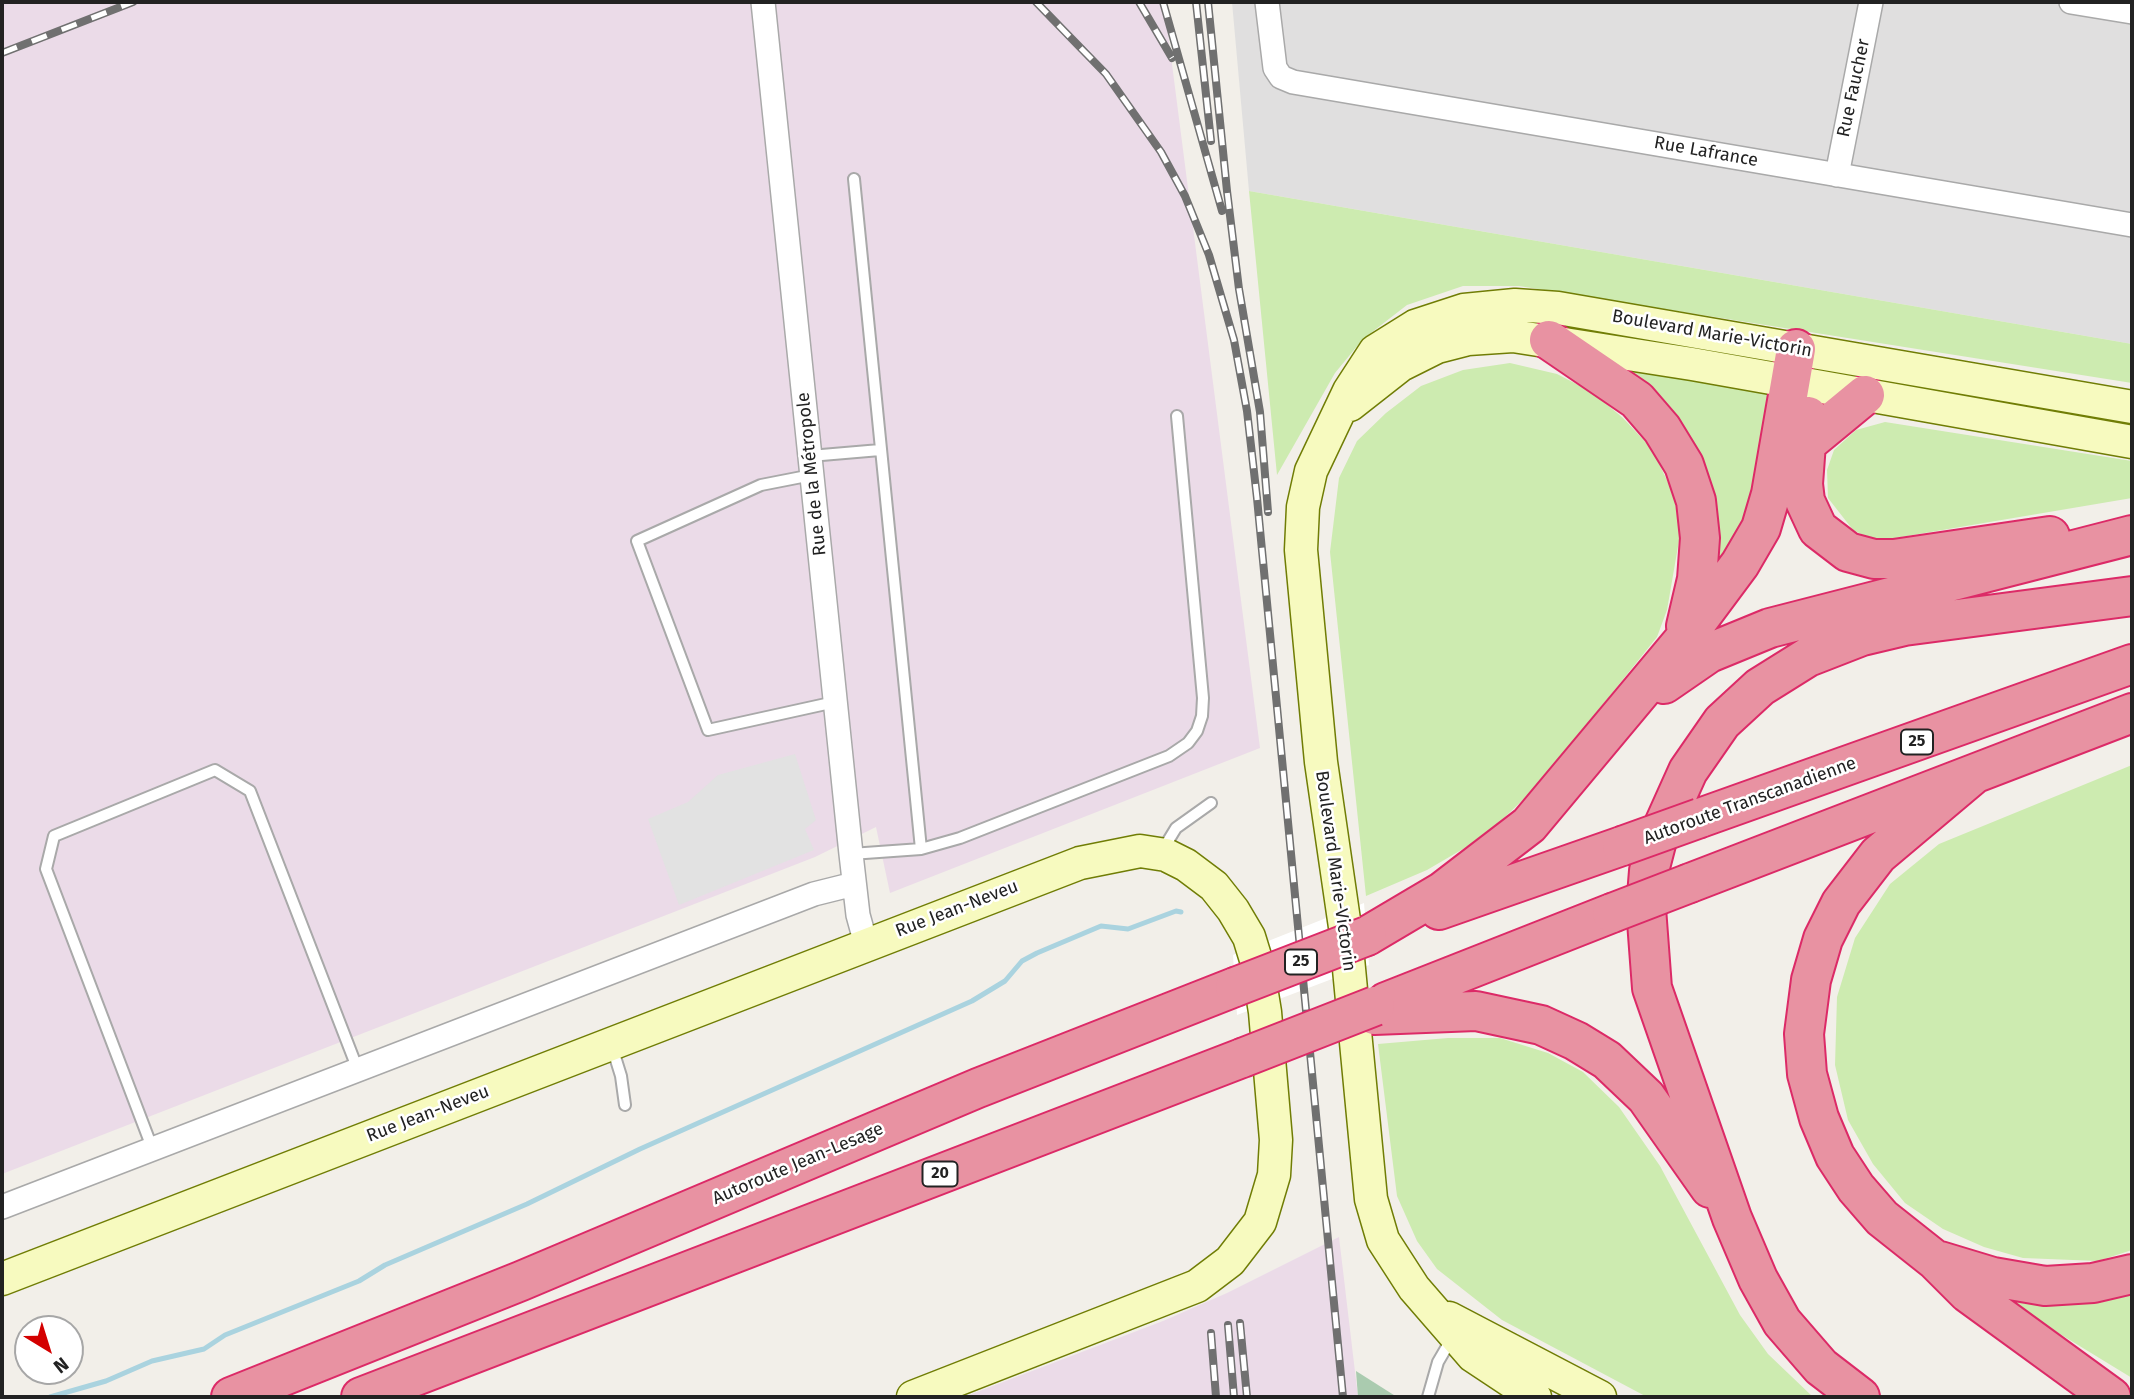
<!DOCTYPE html>
<meta charset="utf-8">
<style>
body{margin:0}
#map{position:relative;width:2134px;height:1399px;overflow:hidden;background:#f2efe9;font-family:"Fira Sans",sans-serif}
canvas{display:block}
.frame{position:absolute;inset:0;border:4px solid #222;pointer-events:none}
.north{position:absolute;left:14px;top:1315px;width:70px;height:70px;box-sizing:border-box;background:#fff;border:2px solid #a7a7a7;border-radius:50%;rotate:142deg;font-size:19px;font-weight:700;line-height:28px;text-align:center;color:#222}
.north::after{content:'';display:block;margin:auto;width:24px;height:32px;background:#d40000;clip-path:polygon(50% 0,100% 100%,50% 72%,0 100%)}
</style>
<div id="map">
<canvas width="2134" height="1399"></canvas>
<div class="frame"></div>
<div class="north">N</div>
</div>
<script>
const ctx = document.querySelector('canvas').getContext('2d');
ctx.lineJoin = 'round';
function fillPath(path, color) { ctx.fillStyle = color; ctx.fill(path, 'evenodd'); }
const shape = rows => new Path2D(rows.map(r => 'M' + r).join(''));
function strokePath(path, color, width, dash) { ctx.strokeStyle = color; ctx.lineWidth = width; ctx.lineCap = dash ? 'butt' : 'round'; ctx.setLineDash(dash || []); ctx.stroke(path); }
function label(font, color, halo, rows, align = 'center') {
  ctx.font = font + ' "Fira Sans",sans-serif'; ctx.lineWidth = 5; ctx.setLineDash([]); ctx.textBaseline = 'middle'; ctx.strokeStyle = halo; ctx.fillStyle = color; for (const [text, x, y, turn = 0] of rows) {
    ctx.save(); ctx.translate(x, y); ctx.rotate((+turn || 0) * Math.PI / 180); ctx.textAlign = isNaN(turn) ? turn : align; if (halo) ctx.strokeText(text, 0, 0); ctx.fillText(text, 0, 0); ctx.restore();
  }
}
const residential = shape([
 [1232,2,2132,2,2132,344,1249,191]
]);
const industrial = shape([
 [2,2,1164,2,1260,748,890,893,876,827,815,857,2,1174],
 [1339,1237,1358,1397,964,1397,1163,1321,1227,1293]
]);
const grass = shape([
 [1249,191,2132,344,2132,383,1519,286,1463,286,1407,305,1363,339,1335,373,1277,475],
 [1510,363,1557,374,1592,392,1623,418,1652,449,1674,495,1680,535,1667,610,1657,637,1539,784,1504,818,1468,846,1427,870,1366,896,1330,552,1339,478,1357,441,1386,413,1421,386,1463,370],
 [1644,371,1771,393,1765,475,1719,574,1629,372],
 [1885,422,2132,461,2132,498,1895,538,1869,538,1853,530,1828,498,1827,470,1834,450,1856,430],
 [2132,765,2132,1250,2098,1261,2023,1258,1984,1247,1943,1229,1905,1203,1873,1164,1848,1120,1835,1065,1837,997,1855,938,1890,884,1939,844],
 [1448,1038,1500,1038,1548,1053,1583,1072,1619,1107,1660,1166,1740,1315,1768,1354,1813,1397,1647,1397,1502,1320,1437,1269,1417,1241,1397,1196,1378,1044],
 [2132,1294,2132,1378,2006,1301,2009,1296,2086,1301]
]);
const cemetery = shape([
 [1356,1371,1397,1397,1358,1397]
]);
const parking = shape([
 [795,754,816,820,805,829,814,850,679,905,648,819,688,802,718,775]
]);
const pier = shape([
 [1364,903,1369,965,1237,1015,1233,955]
]);
const stream = shape([
 [50,1397,106,1381,152,1361,204,1349,225,1335,359,1281,385,1265,527,1204,640,1149,972,1001,1005,981,1022,961,1037,953,1101,926,1128,929,1176,911,1181,912]
]);
const lane = shape([
 [810,456,880,450],
 [812,475,761,485,637,541,708,730,835,702],
 [921,849,960,838,1169,756,1188,743,1197,731,1202,716,1203,698,1177,416],
 [1162,851,1176,828,1211,803],
 [851,854,921,849,854,179],
 [612,1047,621,1076,625,1105],
 [153,1150,46,869,54,836,215,770,250,791,358,1070],
 [1428,1397,1438,1362,1452,1338]
]);
const street = shape([
 [763,2,851,854,858,915,866,944],
 [1267,2,1275,68,1281,77,1293,82,2132,225],
 [2071,2,2132,12],
 [1837,175,1871,2],
 [2,1207,814,894,854,884]
]);
const secondary = shape([
 [1350,405,1401,365,1437,347,1468,339,1513,336,1692,364,2132,442],
 [2,1279,1080,863,1140,851,1166,855,1186,865,1214,886,1233,910,1249,937,1257,963,1265,1012,1276,1140,1274,1175,1260,1222,1230,1261,1197,1286,913,1397],
 [1449,1318,1600,1397],
 [1535,1397,1473,1356,1414,1288,1383,1240,1371,1199,1345,927,1321,762,1301,550,1303,507,1311,471,1349,391,1375,351,1415,326,1464,310,1515,305,1558,308,2132,407]
]);
const highway = shape([
 [1549,340,1637,400,1662,429,1684,465,1696,501,1700,538,1697,579,1686,626],
 [1808,416,1803,484,1805,501,1818,529,1848,552,1874,559,1894,559,2050,536],
 [1808,442,1865,395],
 [1664,684,1709,653,1770,628,2132,535],
 [1973,775,1878,855,1841,903,1823,939,1811,980,1804,1034,1807,1074,1819,1118,1835,1156,1856,1188,1882,1218,1935,1260,1968,1293,2111,1397],
 [1700,818,2132,664],
 [1690,883,2132,713],
 [1439,910,1622,846],
 [1367,936,1443,891,1529,825,1682,642,1740,564,1761,528,1771,494,1796,349],
 [1386,1002,1612,913],
 [1374,1015,1476,1011,1541,1025,1576,1041,1607,1060,1646,1097,1710,1188],
 [1940,1261,1993,1277,2045,1286,2093,1283,2132,1274],
 [231,1397,521,1281,978,1088,1235,987],
 [361,1397,1242,1058],
 [1860,1397,1821,1367,1782,1322,1758,1279,1732,1218,1652,988,1646,908,1649,871,1657,840,1688,771,1722,722,1760,687,1808,657,1862,636,1904,626,2132,596]
]);
const rail = shape([
 [1036,2,1106,74,1161,152,1185,196,1209,255,1234,340,1247,411,1257,498,1343,1397],
 [1139,2,1172,58],
 [1163,2,1222,211],
 [1196,2,1211,141],
 [1208,2,1227,191,1239,289,1260,412,1268,512],
 [2,53,133,2],
 [1240,1323,1247,1397],
 [1228,1325,1234,1397],
 [1211,1333,1216,1397]
]);
const highwayBridge = shape([
 [1622,846,1700,818],
 [1612,913,1690,883],
 [1235,987,1367,936],
 [1242,1058,1375,1006]
]);
const shields = [
 [1917,742,32],
 [1301,962,32],
 [940,1174,35]
];
const shieldNames = [
 ["25",1917,742],
 ["25",1301,962],
 ["20",940,1174]
];
const streetNames = [
 ["Rue Faucher",1854,88,-78],
 ["Rue Lafrance",1706,152,10],
 ["Boulevard Marie-Victorin",1712,334,10],
 ["Rue de la Métropole",812,474,-96],
 ["Autoroute Transcanadienne",1750,801,-20],
 ["Boulevard Marie-Victorin",1335,871,82],
 ["Rue Jean-Neveu",957,909,-21],
 ["Rue Jean-Neveu",428,1114,-21],
 ["Autoroute Jean-Lesage",798,1164,-23]
];
fillPath(residential, '#e0dfdf');
fillPath(industrial, '#ebdbe8');
fillPath(grass, '#cdebb0');
fillPath(cemetery, '#aacbaf');
fillPath(parking, '#e2e2e2');
fillPath(pier, '#fff');
strokePath(stream, '#aad3df', 5);
strokePath(lane, '#a9a9a9', 14);
strokePath(street, '#a9a9a9', 26);
strokePath(secondary, '#707d05', 35);
strokePath(highway, '#dc2a67', 42);
strokePath(lane, '#fff', 10);
strokePath(street, '#fff', 23);
strokePath(secondary, '#f7fabf', 32);
strokePath(highway, '#e892a2', 38);
strokePath(rail, '#707070', 8);
strokePath(rail, '#fff', 5, [16]);
strokePath(highwayBridge, '#dc2a67', 42, []);
strokePath(highwayBridge, '#e892a2', 38);
for (const [x, y, w] of shields) { const box = new Path2D(); box.roundRect(x - w / 2, y - 12.5, w, 25, 5); ctx.fillStyle = '#fff'; ctx.fill(box); strokePath(box, '#222', 2); }
label('bold 16px', '#222', null, shieldNames);
label('18px', '#222', '#fff', streetNames);
</script>
